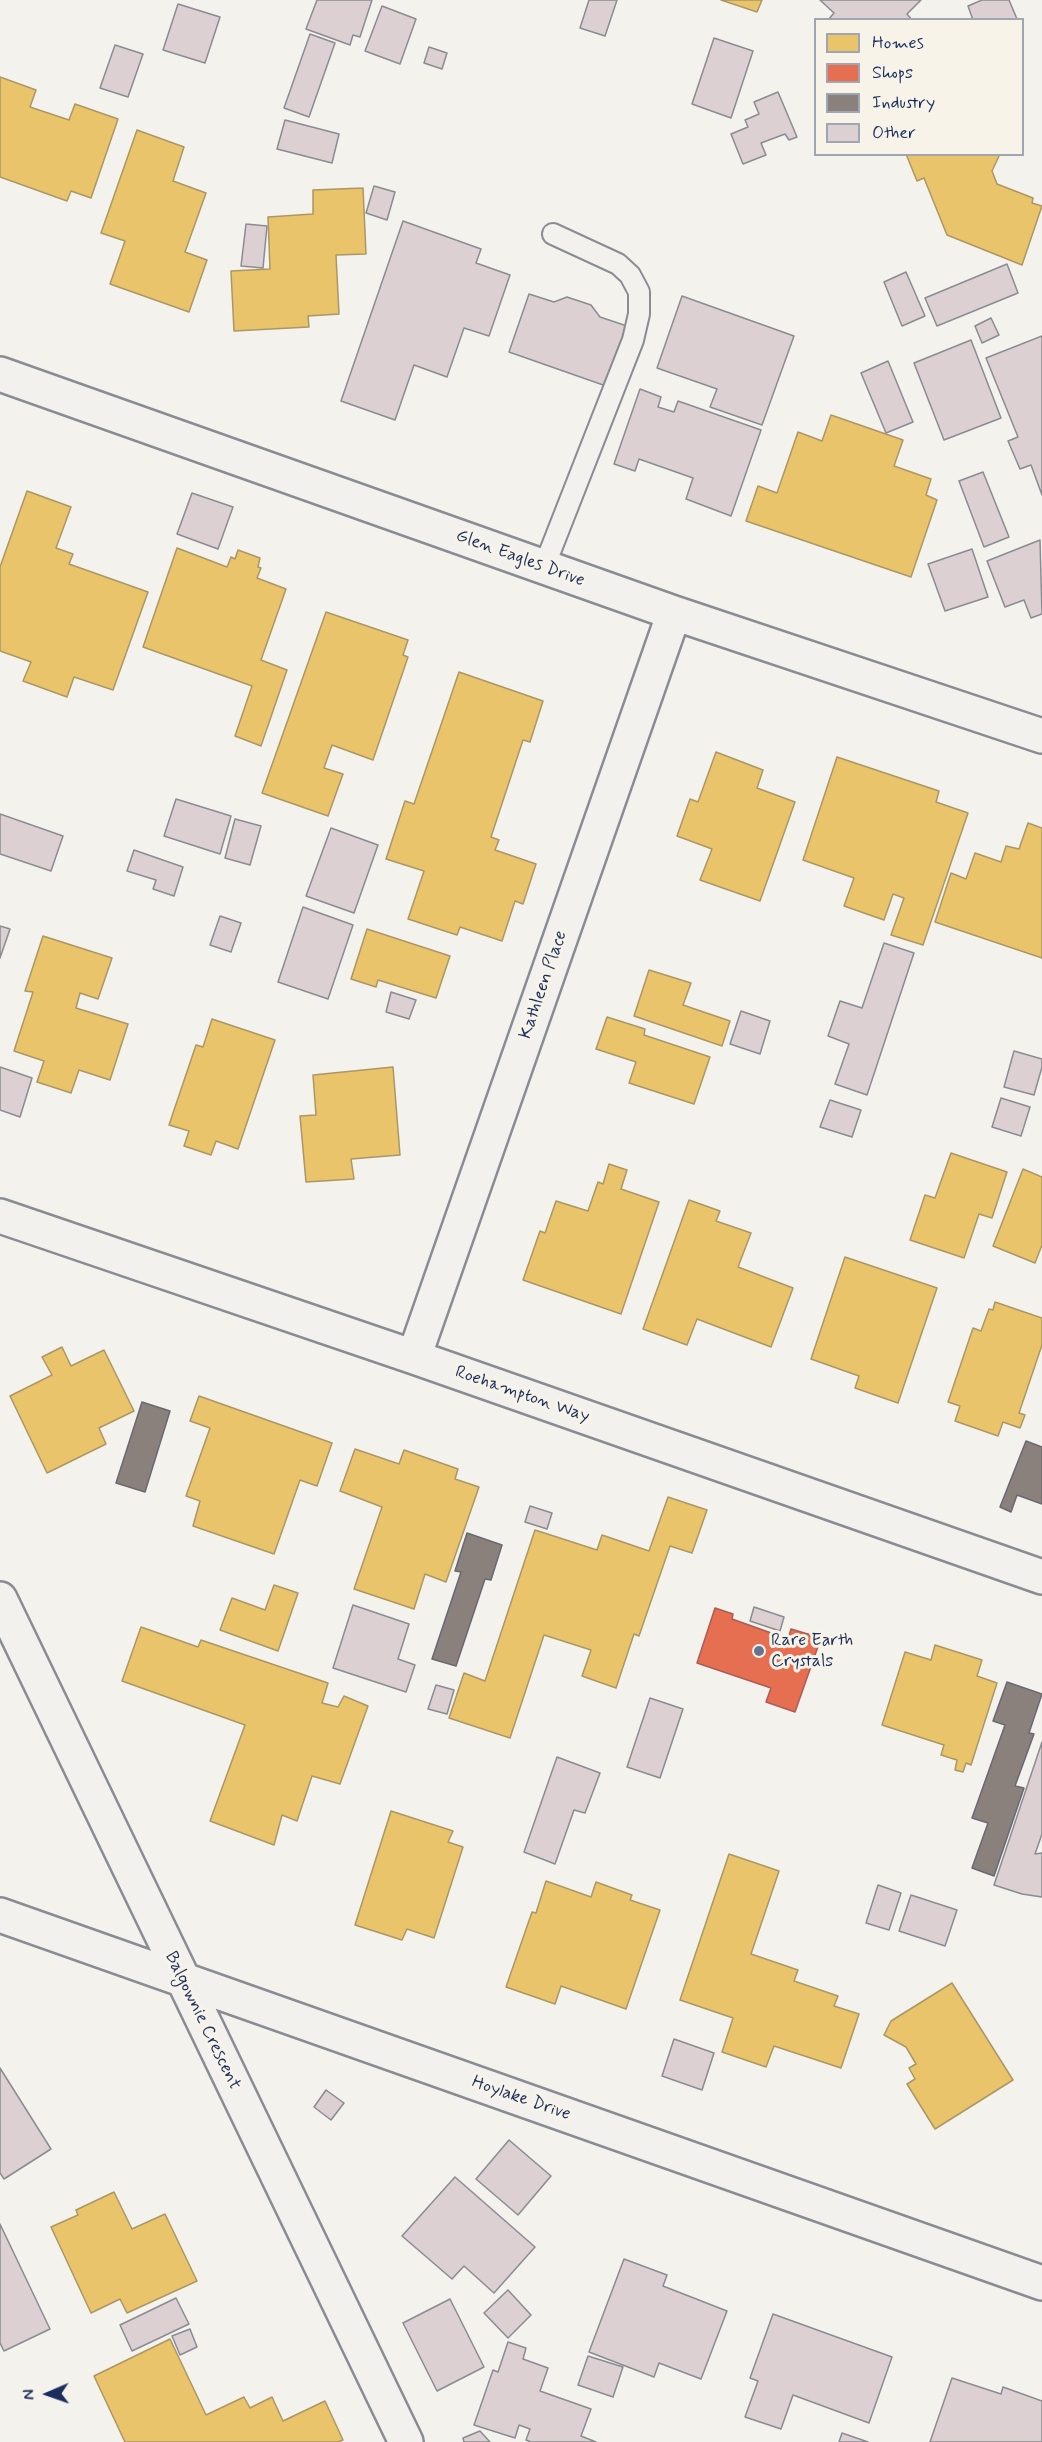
<!DOCTYPE html>
<style>
body{margin:0}
#map{position:relative;width:1042px;height:2442px;overflow:hidden;background:#f4f2ec;font-family:Mynerve,sans-serif}
canvas{display:block}
.legend{position:absolute;left:814px;top:18px;width:210px;height:138px;box-sizing:border-box;background:#f7f3e8;border:2px solid #9fa5b1;margin:0;padding:8px 10px;list-style:none;font-size:18px;color:#1b2f5e}
.legend li{display:flex;align-items:center;gap:12px;height:30px}
.legend b{width:30px;border:2px solid #9fa5b1}
.north{position:absolute;left:18px;top:2364px;width:60px;height:60px;-webkit-text-stroke:4px #f7f3e8;paint-order:stroke;rotate:268deg;font-size:16px;font-weight:700;line-height:24px;text-align:center;color:#1b2f5e}
.north::after{content:'';display:block;margin:auto;width:21px;height:27px;background:#1b2f5e;clip-path:polygon(50% 0,100% 100%,50% 72%,0 100%)}
</style>
<div id="map">
<canvas width="1042" height="2442"></canvas>
<ul class="legend">
<li><b style="height:16px;background:#e9c46a"></b>Homes</li>
<li><b style="height:16px;background:#e76f51"></b>Shops</li>
<li><b style="height:16px;background:#8a817c"></b>Industry</li>
<li><b style="height:16px;background:#dcd0d2"></b>Other</li>
</ul>
<div class="north">N</div>
</div>
<script>
const ctx = document.querySelector('canvas').getContext('2d');
ctx.lineJoin = 'round';
function fillPath(path, color) { ctx.fillStyle = color; ctx.fill(path, 'evenodd'); }
const shape = rows => new Path2D(rows.map(r => 'M' + r).join(''));
function strokePath(path, color, width, dash) { ctx.strokeStyle = color; ctx.lineWidth = width; ctx.lineCap = dash ? 'butt' : 'round'; ctx.setLineDash(dash || []); ctx.stroke(path); }
function label(font, color, halo, rows, align = 'center') {
  ctx.font = font + ' Mynerve,sans-serif'; ctx.lineWidth = 6; ctx.setLineDash([]); ctx.textBaseline = 'middle'; ctx.strokeStyle = halo; ctx.fillStyle = color; for (const [text, x, y, turn = 0] of rows) {
    ctx.save(); ctx.translate(x, y); ctx.rotate((+turn || 0) * Math.PI / 180); ctx.textAlign = isNaN(turn) ? turn : align; if (halo) ctx.strokeText(text, 0, 0); ctx.fillText(text, 0, 0); ctx.restore();
  }
}
const homes = shape([
 [721,0,762,0,757,12,721,0],
 [0,77,36,90,30,107,69,120,75,104,118,119,91,198,71,191,67,201,0,177,0,77],
 [137,130,184,147,173,181,206,193,185,252,207,260,189,312,110,284,125,241,101,233,137,130],
 [906,154,1000,154,992,171,997,184,1033,198,1032,203,1042,206,1022,265,947,235,924,178,917,181,906,154],
 [363,188,366,254,336,255,339,314,308,316,309,327,234,331,231,271,270,269,268,217,313,214,313,190,363,188],
 [831,415,903,440,894,466,931,479,926,495,937,500,911,577,746,521,758,486,777,493,798,432,822,441,831,415],
 [27,491,71,507,56,548,73,554,69,564,148,592,113,690,74,677,67,697,23,681,31,662,0,651,0,567,27,491],
 [177,548,227,567,231,557,235,559,238,550,260,558,258,567,261,568,257,578,286,589,261,660,287,670,261,746,235,736,252,686,143,647,177,548],
 [326,612,408,640,403,655,408,657,373,760,332,745,324,768,343,774,328,816,262,793,326,612],
 [459,672,543,701,530,742,523,740,491,837,499,840,495,850,536,864,523,904,515,901,502,941,460,927,457,935,408,919,424,871,386,859,405,801,414,804,459,672],
 [716,752,763,770,757,788,795,802,760,901,700,880,712,849,677,836,690,799,698,802,716,752],
 [837,757,939,791,936,802,968,813,923,945,891,935,904,898,893,894,884,920,844,906,854,878,803,860,837,757],
 [1028,823,1042,828,1042,958,935,922,951,873,966,879,975,853,1001,862,1006,846,1019,849,1028,823],
 [367,929,450,956,436,998,378,980,376,987,351,979,367,929],
 [43,936,112,958,98,999,80,993,76,1008,128,1024,110,1080,79,1070,71,1093,37,1082,44,1061,14,1051,33,992,25,991,43,936],
 [649,970,691,983,683,1005,730,1021,722,1046,634,1016,649,970],
 [607,1017,645,1029,644,1035,710,1057,694,1104,629,1083,636,1062,596,1049,607,1017],
 [212,1019,275,1040,238,1149,216,1141,211,1155,184,1146,189,1131,169,1125,196,1045,203,1047,212,1019],
 [393,1067,400,1155,351,1159,354,1179,306,1182,300,1116,316,1115,313,1075,393,1067],
 [951,1153,1007,1172,992,1218,979,1214,964,1258,910,1240,925,1195,935,1198,951,1153],
 [609,1164,627,1170,621,1189,659,1202,621,1314,523,1280,540,1231,545,1233,556,1201,588,1211,598,1182,603,1184,609,1164],
 [1023,1169,1042,1177,1042,1245,1035,1263,993,1246,1023,1169],
 [689,1200,720,1211,716,1221,751,1233,738,1267,793,1288,771,1347,697,1319,687,1345,643,1329,689,1200],
 [845,1257,937,1288,898,1403,855,1388,859,1376,811,1359,845,1257],
 [995,1302,1042,1318,1042,1345,1019,1413,1025,1415,1020,1428,1003,1422,998,1436,955,1421,960,1406,948,1402,973,1328,981,1331,989,1309,993,1310,995,1302],
 [62,1347,71,1366,104,1350,134,1411,99,1428,106,1444,47,1473,10,1396,52,1375,42,1357,62,1347],
 [199,1396,332,1443,317,1486,300,1480,274,1554,193,1526,200,1501,186,1496,210,1428,190,1421,199,1396],
 [355,1449,399,1464,404,1450,458,1469,455,1479,479,1487,446,1582,425,1574,414,1609,354,1589,382,1507,340,1491,355,1449],
 [668,1497,707,1510,692,1553,670,1546,639,1636,634,1634,616,1688,582,1676,591,1650,544,1635,510,1738,449,1718,464,1673,485,1681,535,1530,597,1550,602,1535,649,1551,668,1497],
 [274,1585,298,1593,278,1651,220,1630,232,1598,265,1610,274,1585],
 [141,1627,198,1647,201,1640,328,1683,322,1703,338,1707,344,1696,368,1706,340,1784,312,1776,297,1821,282,1815,274,1845,210,1821,245,1725,122,1681,141,1627],
 [935,1645,982,1660,977,1676,997,1683,971,1765,966,1763,963,1772,955,1770,957,1760,941,1755,944,1745,882,1725,905,1652,931,1660,935,1645],
 [391,1811,453,1831,448,1842,463,1847,434,1938,407,1929,402,1940,355,1925,391,1811],
 [729,1854,779,1871,751,1954,798,1970,794,1981,838,1996,834,2006,859,2014,841,2068,774,2046,766,2067,722,2052,733,2018,680,2000,729,1854],
 [546,1881,591,1897,596,1882,632,1895,630,1900,660,1910,626,2009,561,1986,555,2004,506,1987,532,1912,536,1913,546,1881],
 [952,1983,1013,2080,935,2129,907,2084,915,2079,909,2068,916,2064,906,2047,884,2035,891,2021,952,1983],
 [114,2192,132,2229,165,2214,197,2281,127,2313,120,2299,91,2313,51,2227,78,2215,76,2210,114,2192],
 [170,2339,206,2415,244,2397,250,2408,272,2397,283,2421,325,2401,343,2440,338,2442,125,2442,94,2376,170,2339]
]);
const shops = shape([
 [715,1608,733,1614,732,1619,788,1639,791,1629,821,1638,795,1712,766,1702,771,1688,697,1663,715,1608]
]);
const industry = shape([
 [142,1402,170,1411,145,1492,116,1483,142,1402],
 [1026,1441,1042,1447,1042,1504,1017,1495,1011,1512,1000,1507,1026,1441],
 [467,1533,502,1545,491,1580,485,1579,456,1666,432,1659,461,1572,455,1571,467,1533],
 [1007,1682,1042,1694,1029,1733,1034,1734,1015,1786,1024,1788,994,1876,972,1868,988,1823,972,1818,1005,1725,993,1721,1007,1682]
]);
const building = shape([
 [317,0,372,0,360,37,353,35,350,45,306,29,317,0],
 [589,0,617,0,605,36,580,28,589,0],
 [820,0,921,0,907,14,912,20,828,20,834,13,820,0],
 [982,0,1009,0,1017,19,973,20,968,6,982,0],
 [178,4,220,17,205,63,163,50,178,4],
 [382,6,416,19,400,64,365,51,382,6],
 [310,34,335,43,309,117,284,108,310,34],
 [714,38,753,51,731,118,692,104,714,38],
 [115,45,143,54,128,97,100,88,115,45],
 [429,47,447,53,442,69,424,63,429,47],
 [778,92,797,137,789,140,785,134,761,143,766,155,743,164,731,134,748,127,745,120,759,114,754,102,778,92],
 [285,120,339,134,332,163,277,149,285,120],
 [374,186,395,192,387,220,366,213,374,186],
 [403,221,481,249,476,263,510,275,489,336,464,328,447,377,414,365,395,420,341,401,403,221],
 [246,224,267,226,263,268,241,266,246,224],
 [1007,264,1018,293,937,326,925,298,1007,264],
 [906,272,925,316,902,326,884,282,906,272],
 [529,294,554,302,567,297,591,305,600,317,627,326,606,386,509,352,529,294],
 [682,296,794,336,762,425,710,407,717,389,657,368,682,296],
 [991,318,999,335,982,343,975,326,991,318],
 [1042,336,1042,495,1031,465,1020,469,1008,441,1018,437,986,358,1042,336],
 [971,340,1001,418,944,440,914,363,971,340],
 [888,361,913,422,886,433,861,373,888,361],
 [640,389,661,397,658,407,674,412,678,401,761,430,731,516,686,499,693,478,639,459,635,471,614,464,640,389],
 [983,472,1009,537,984,547,959,481,983,472],
 [192,493,233,507,218,549,177,534,192,493],
 [1040,540,1042,614,1031,618,1024,600,1005,607,987,561,1040,540],
 [972,549,988,597,945,611,928,564,972,549],
 [176,799,231,816,220,854,164,836,176,799],
 [0,814,63,836,51,871,0,854,0,814],
 [235,819,261,826,250,865,225,858,235,819],
 [331,828,378,845,354,913,306,896,331,828],
 [134,850,183,867,174,896,153,889,156,880,127,871,134,850],
 [303,907,353,925,328,999,278,982,303,907],
 [220,916,241,923,231,952,210,945,220,916],
 [0,926,10,929,0,958,0,926],
 [884,943,914,953,867,1095,835,1084,849,1044,828,1036,840,1001,862,1008,884,943],
 [391,992,416,1000,409,1019,386,1012,391,992],
 [741,1011,770,1021,760,1054,730,1044,741,1011],
 [1014,1051,1042,1059,1042,1067,1034,1095,1004,1087,1014,1051],
 [0,1067,32,1078,20,1117,0,1110,0,1067],
 [1001,1098,1030,1107,1021,1136,992,1127,1001,1098],
 [830,1100,861,1110,852,1137,820,1127,830,1100],
 [530,1506,552,1513,547,1529,525,1522,530,1506],
 [353,1605,409,1624,398,1659,415,1665,406,1692,333,1668,353,1605],
 [754,1607,784,1617,780,1631,750,1621,754,1607],
 [436,1685,454,1690,447,1714,428,1709,436,1685],
 [650,1698,683,1709,660,1778,627,1767,650,1698],
 [1042,1742,1042,1834,1035,1854,1042,1853,1042,1897,1022,1894,994,1885,1042,1742],
 [557,1757,600,1773,585,1813,574,1810,555,1864,524,1852,557,1757],
 [878,1885,901,1893,889,1930,866,1923,878,1885],
 [911,1895,957,1910,945,1946,899,1931,911,1895],
 [674,2039,714,2053,702,2090,662,2076,674,2039],
 [0,2068,51,2149,4,2179,0,2173,0,2068],
 [326,2090,344,2103,331,2120,314,2107,326,2090],
 [509,2140,551,2176,518,2215,476,2179,509,2140],
 [455,2177,535,2247,494,2293,464,2266,452,2279,402,2236,455,2177],
 [0,2224,50,2329,4,2351,0,2343,0,2224],
 [624,2259,667,2275,663,2286,727,2311,701,2379,659,2363,654,2377,589,2352,624,2259],
 [508,2290,531,2315,508,2338,484,2313,508,2290],
 [176,2298,189,2324,132,2351,120,2325,176,2298],
 [450,2299,484,2367,437,2391,403,2323,450,2299],
 [773,2314,892,2357,869,2423,793,2395,781,2429,745,2417,758,2381,750,2378,773,2314],
 [190,2329,197,2347,180,2355,172,2336,190,2329],
 [508,2342,526,2348,523,2359,548,2368,540,2391,591,2409,581,2436,596,2442,531,2442,526,2440,530,2429,519,2425,515,2438,474,2425,493,2370,498,2372,508,2342],
 [588,2356,623,2367,613,2397,578,2385,588,2356],
 [952,2378,1001,2394,1003,2387,1042,2401,1042,2442,930,2442,952,2378],
 [480,2431,490,2442,464,2442,463,2438,480,2431],
 [842,2433,868,2442,839,2442,842,2433]
]);
const lane = shape([
 [544,567,633,340,639,314,639,292,630,275,618,264,553,234]
]);
const street = shape([
 [0,374,674,613,1042,736],
 [0,1216,414,1357,1042,1577],
 [414,1357,674,613],
 [0,1599,406,2442],
 [0,1915,1042,2283]
]);
const markers = [
 [759,1651,6,"#677390"]
];
const streetNames = [
 ["Glen Eagles Drive",520,559,20],
 ["Kathleen Place",544,985,-71],
 ["Roehampton Way",522,1395,19],
 ["Balgownie Crescent",202,2021,64],
 ["Hoylake Drive",521,2099,19]
];
const poiNames = [
 ["Rare Earth",771,1641],
 ["Crystals",771,1662]
];
fillPath(homes, '#e9c46a');
strokePath(homes, '#ab9766', 1.5);
fillPath(shops, '#e76f51');
strokePath(shops, '#aa5c55', 1.5);
fillPath(industry, '#8a817c');
strokePath(industry, '#696873', 1.5);
fillPath(building, '#dcd0d2');
strokePath(building, '#898c92', 1.5);
strokePath(lane, '#898c92', 24);
strokePath(street, '#898c92', 38);
strokePath(lane, '#f2f1ed', 20);
strokePath(street, '#f2f1ed', 33);
for (const [x, y, r, color] of markers) { const dot = new Path2D(); dot.arc(x, y, r, 0, 2 * Math.PI); ctx.fillStyle = color; ctx.fill(dot); strokePath(dot, '#f7f3e8', 2); }
label('18px', '#1b2f5e', '#f7f3e8', streetNames);
label('18px', '#1b2f5e', '#f7f3e8', poiNames, 'left');
</script>
